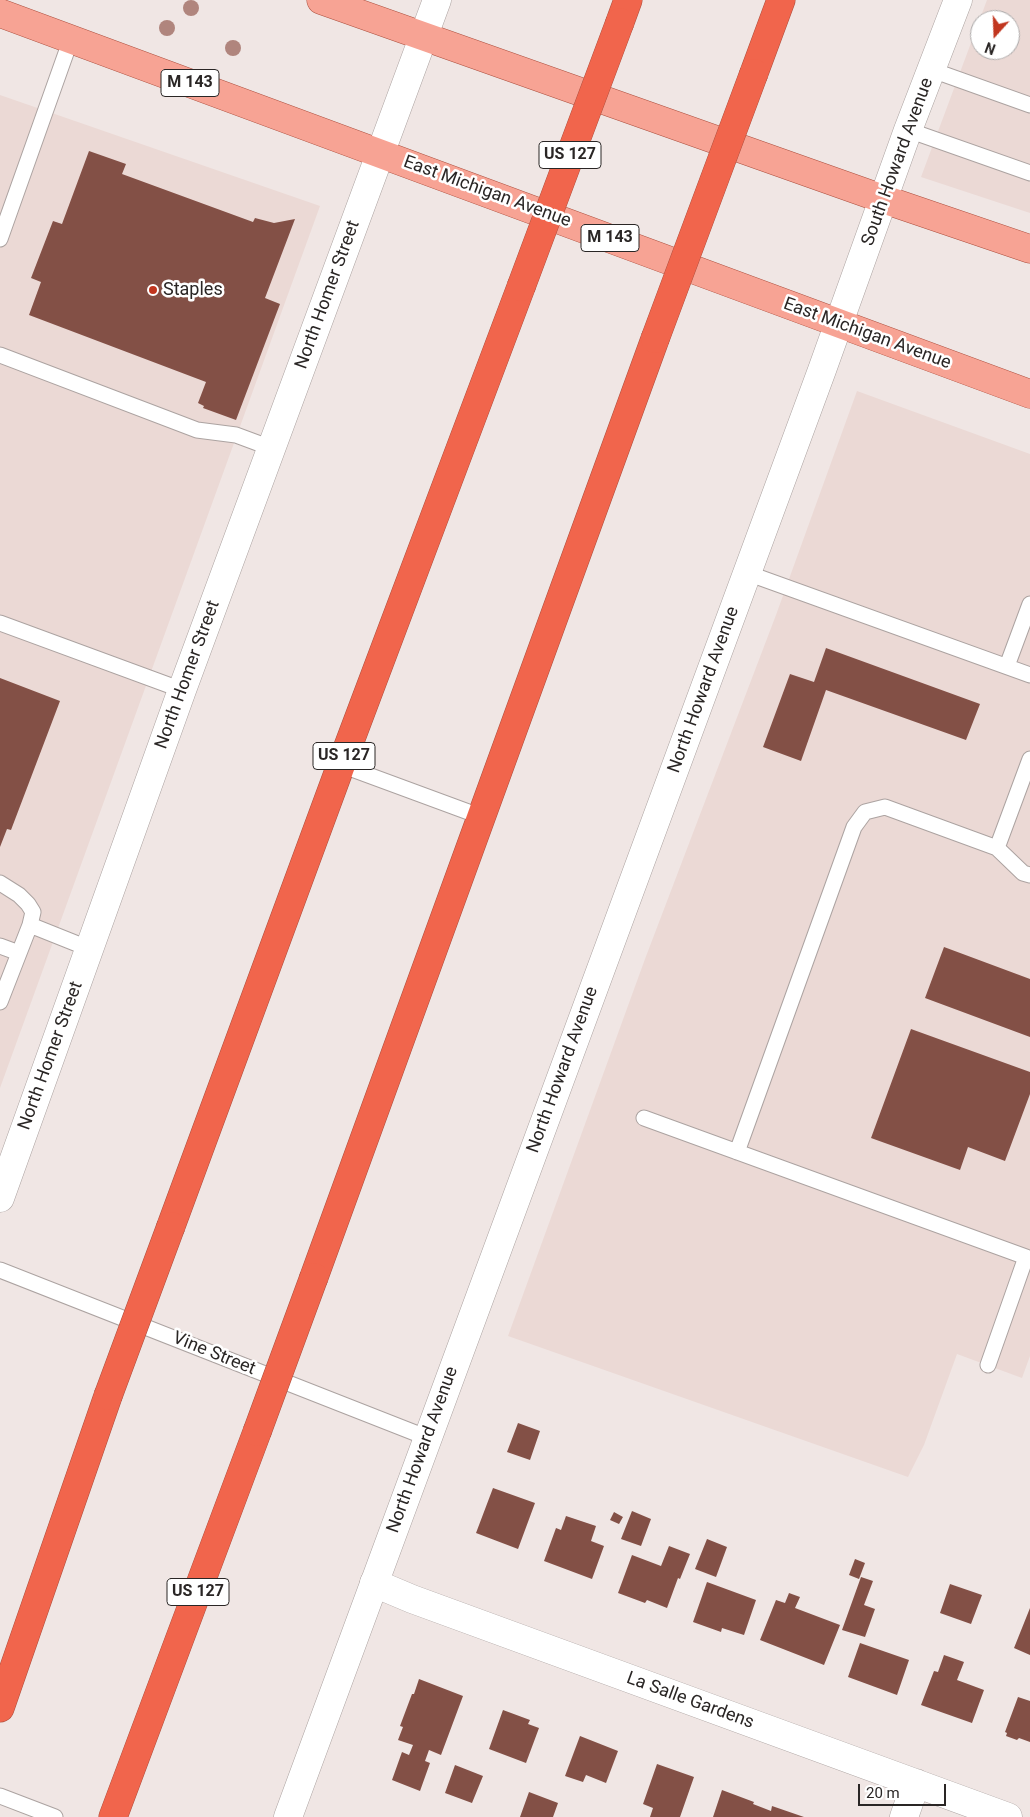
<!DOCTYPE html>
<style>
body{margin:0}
#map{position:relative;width:1030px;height:1817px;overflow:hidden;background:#f0e6e4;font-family:Roboto,sans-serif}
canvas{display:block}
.north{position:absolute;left:970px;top:10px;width:50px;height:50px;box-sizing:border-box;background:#fff;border:1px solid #aaa8a8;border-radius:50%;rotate:200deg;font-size:14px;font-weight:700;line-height:20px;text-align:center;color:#2a2625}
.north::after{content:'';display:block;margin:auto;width:18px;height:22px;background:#c1361f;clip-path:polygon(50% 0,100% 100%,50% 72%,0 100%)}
.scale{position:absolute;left:858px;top:1784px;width:88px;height:22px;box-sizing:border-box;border:2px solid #2a2625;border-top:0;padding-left:6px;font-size:15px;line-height:18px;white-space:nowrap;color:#2a2625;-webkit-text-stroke:4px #fff;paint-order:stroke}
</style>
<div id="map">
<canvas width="1030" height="1817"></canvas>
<div class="north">N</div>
<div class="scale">20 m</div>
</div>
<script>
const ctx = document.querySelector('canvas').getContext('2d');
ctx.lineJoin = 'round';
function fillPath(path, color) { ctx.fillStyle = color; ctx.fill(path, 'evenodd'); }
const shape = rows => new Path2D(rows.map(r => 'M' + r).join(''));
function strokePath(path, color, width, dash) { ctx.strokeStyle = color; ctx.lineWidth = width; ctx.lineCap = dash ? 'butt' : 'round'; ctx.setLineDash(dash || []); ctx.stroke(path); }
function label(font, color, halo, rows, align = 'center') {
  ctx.font = font + ' Roboto,sans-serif'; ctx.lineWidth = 5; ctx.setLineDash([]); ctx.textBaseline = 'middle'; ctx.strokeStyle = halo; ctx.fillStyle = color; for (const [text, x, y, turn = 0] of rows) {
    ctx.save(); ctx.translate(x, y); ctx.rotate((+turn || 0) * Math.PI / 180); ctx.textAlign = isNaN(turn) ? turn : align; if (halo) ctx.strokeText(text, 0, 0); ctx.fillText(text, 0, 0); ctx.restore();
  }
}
const built = shape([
 [987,0,1030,0,1030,213,921,177],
 [980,20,1010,20,1010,50,980,50],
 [0,95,320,206,0,1088],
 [857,391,1030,454,1030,1356,1022,1378,957,1354,924,1445,908,1477,508,1336,645,959,776,615]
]);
const building = shape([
 [89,151,126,164,122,174,253,222,255,218,274,223,295,219,265,298,280,304,236,420,203,408,204,406,198,403,206,382,29,315,41,282,31,278,53,221,62,224],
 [826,648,980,704,966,740,826,690,801,761,763,747,790,674,814,682],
 [0,678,60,701,11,830,7,829,0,847],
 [944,947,1030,979,1030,1037,925,998],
 [911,1029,1030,1072,1030,1094,1005,1161,968,1147,960,1170,871,1138],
 [518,1423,540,1431,530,1460,507,1452],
 [493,1488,535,1503,518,1549,476,1533],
 [632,1511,651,1519,641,1546,621,1539],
 [614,1512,623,1517,619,1524,610,1520],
 [566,1516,596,1526,591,1541,604,1546,592,1579,544,1561,556,1528,561,1530],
 [707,1539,727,1547,716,1577,695,1569],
 [669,1546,690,1554,680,1579,678,1578,667,1608,647,1600,645,1603,618,1593,632,1555,661,1566],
 [855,1559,865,1563,859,1579,849,1575],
 [861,1577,873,1581,864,1605,875,1609,865,1637,842,1630],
 [707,1582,756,1600,744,1635,722,1628,721,1632,693,1622],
 [950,1584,982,1595,971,1624,940,1613],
 [789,1593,800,1597,795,1608,840,1625,824,1665,760,1640,776,1600,785,1603],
 [1030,1608,1030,1655,1014,1648],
 [860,1643,909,1660,897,1695,848,1677],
 [944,1655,964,1662,957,1680,984,1690,972,1723,921,1705,934,1671,938,1672],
 [419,1679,463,1696,441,1755,429,1750,425,1761,430,1763,420,1791,392,1780,402,1752,409,1755,413,1745,398,1740,403,1727,400,1726,412,1694,414,1694],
 [1018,1697,1030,1701,1030,1742,1019,1738,1017,1740,1006,1736,1007,1733,1005,1732],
 [503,1710,530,1720,528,1724,539,1728,526,1763,489,1749],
 [580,1736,618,1751,606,1783,586,1775,583,1782,565,1776],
 [657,1764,694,1777,680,1817,650,1817,653,1808,643,1804],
 [455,1765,483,1776,472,1803,445,1793],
 [722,1790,754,1802,753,1804,771,1811,772,1806,804,1817,713,1817],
 [529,1792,558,1803,553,1817,520,1817]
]);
const service = shape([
 [932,70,1030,105],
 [908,130,1030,173],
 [0,239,71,39],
 [0,355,197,430,236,435,271,448],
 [747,573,1030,675],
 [0,623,182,690],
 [1007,666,1030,604],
 [341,765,482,817],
 [997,848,1030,759],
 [0,883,19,895,28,904,33,912,30,925],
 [0,946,19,953],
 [0,1002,30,925,90,949],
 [644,1118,1026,1257,988,1365],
 [737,1152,854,827,865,812,885,807,997,848,1023,873,1030,875],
 [0,1270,428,1438],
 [0,1796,55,1817]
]);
const minor = shape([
 [374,1583,412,1599,1008,1817],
 [904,1817,916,1783]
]);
const tertiary = shape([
 [0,1198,182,690,437,0],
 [288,1817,822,370,908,130,958,0]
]);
const primary = shape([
 [321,0,883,199,1030,249],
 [0,13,1030,394]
]);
const motorway = shape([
 [620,22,628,0],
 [754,73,781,0],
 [171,1226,341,765,521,287],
 [314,1277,655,339],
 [0,1708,108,1396],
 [113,1817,257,1432]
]);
const motorwayBridge = shape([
 [521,287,620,22],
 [655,339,754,73],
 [108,1396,171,1226],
 [257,1432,314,1277]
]);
const trees = [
 [191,8],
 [167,28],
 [233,48]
];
const markers = [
 [153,290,5,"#c1361f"]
];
const shields = [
 [190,83,58],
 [570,155,62],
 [610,238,58],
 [344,756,62],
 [198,1592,62]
];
const shieldNames = [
 ["M 143",190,83],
 ["US 127",570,155],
 ["M 143",610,238],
 ["US 127",344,756],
 ["US 127",198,1592]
];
const streetNames = [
 ["South Howard Avenue",898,162,-70],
 ["East Michigan Avenue",487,192,20],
 ["North Homer Street",328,295,-70],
 ["East Michigan Avenue",867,334,20],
 ["North Homer Street",188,675,-70],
 ["North Howard Avenue",704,690,-70],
 ["North Homer Street",51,1056,-70],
 ["North Howard Avenue",563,1070,-70],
 ["Vine Street",214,1354,22],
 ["North Howard Avenue",423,1450,-70],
 ["La Salle Gardens",690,1701,20]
];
const poiNames = [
 ["Staples",163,290]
];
fillPath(built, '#ebd9d5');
fillPath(building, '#835046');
strokePath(service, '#aca3a1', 17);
strokePath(minor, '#aca3a1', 29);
strokePath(tertiary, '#aca3a1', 29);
strokePath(primary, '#ab4f3e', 29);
strokePath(motorway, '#ab4f3e', 29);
strokePath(service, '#fff', 15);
strokePath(minor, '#fff', 28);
strokePath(tertiary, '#fff', 28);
strokePath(primary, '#f7a394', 28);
strokePath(motorway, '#f1654c', 28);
strokePath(motorwayBridge, '#ab4f3e', 29, []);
strokePath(motorwayBridge, '#f1654c', 28);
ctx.fillStyle = '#b0857d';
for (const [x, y] of trees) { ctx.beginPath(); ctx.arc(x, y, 8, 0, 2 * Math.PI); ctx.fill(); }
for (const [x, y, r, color] of markers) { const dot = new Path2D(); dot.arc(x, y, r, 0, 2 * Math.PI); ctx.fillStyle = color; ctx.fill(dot); strokePath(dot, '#fff', 2); }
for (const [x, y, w] of shields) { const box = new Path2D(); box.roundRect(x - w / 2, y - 13.5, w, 27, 4); ctx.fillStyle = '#fff'; ctx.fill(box); strokePath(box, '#2a2625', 1); }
label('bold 16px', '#2a2625', null, shieldNames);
label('18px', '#2a2625', '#fff', streetNames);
label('18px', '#2a2625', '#fff', poiNames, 'left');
</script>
